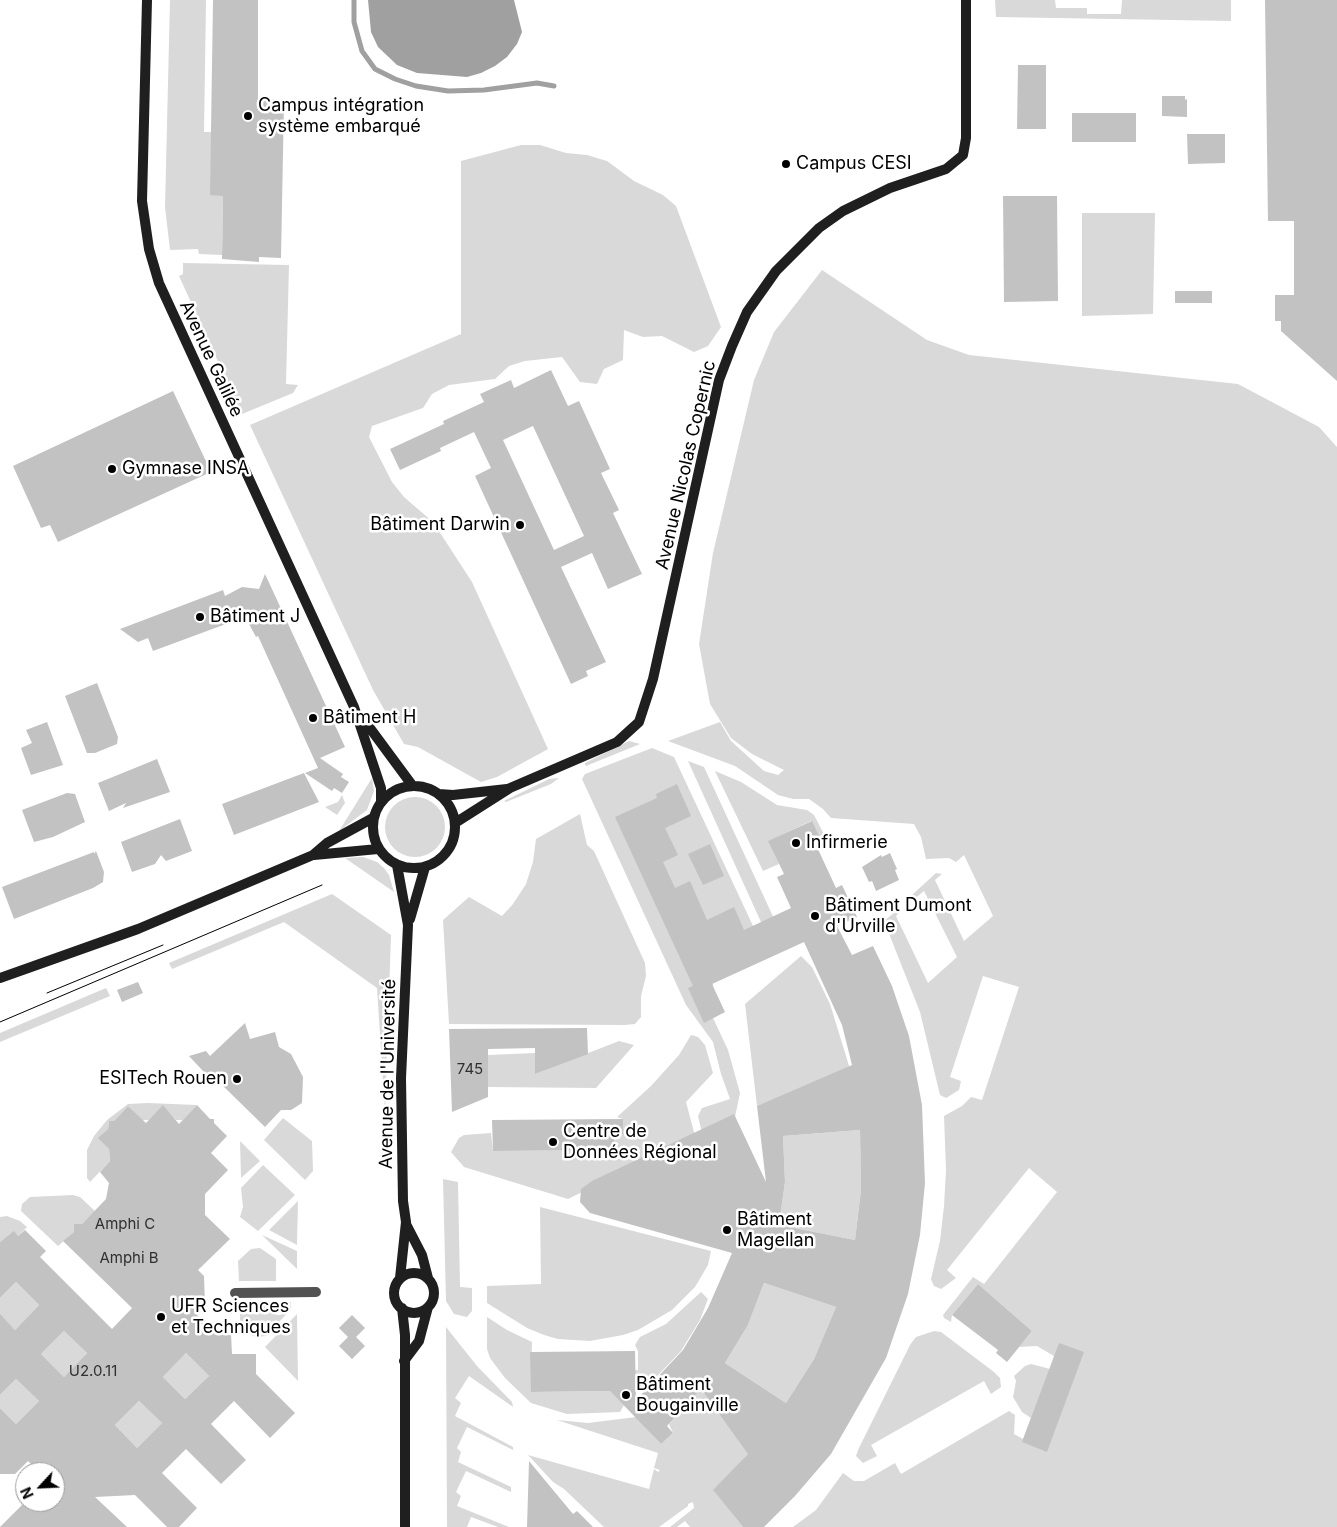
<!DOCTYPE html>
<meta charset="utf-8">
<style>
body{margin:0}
#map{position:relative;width:1337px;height:1527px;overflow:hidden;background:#fff;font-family:Inter,sans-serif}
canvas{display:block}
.north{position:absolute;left:15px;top:1462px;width:50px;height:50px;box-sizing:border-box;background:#fff;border:1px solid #999;border-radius:50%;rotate:245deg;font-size:14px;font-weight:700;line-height:20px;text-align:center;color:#000}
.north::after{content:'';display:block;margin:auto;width:18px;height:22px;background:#000;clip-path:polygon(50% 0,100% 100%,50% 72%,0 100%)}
</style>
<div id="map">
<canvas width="1337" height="1527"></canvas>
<div class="north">N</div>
</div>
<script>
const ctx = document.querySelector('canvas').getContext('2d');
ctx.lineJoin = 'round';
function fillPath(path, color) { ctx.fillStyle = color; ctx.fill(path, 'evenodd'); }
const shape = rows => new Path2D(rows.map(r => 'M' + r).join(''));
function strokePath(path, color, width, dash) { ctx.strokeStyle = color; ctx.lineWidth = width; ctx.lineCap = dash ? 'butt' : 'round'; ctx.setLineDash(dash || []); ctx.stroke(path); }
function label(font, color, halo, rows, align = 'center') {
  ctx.font = font + ' Inter,sans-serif'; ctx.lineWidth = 5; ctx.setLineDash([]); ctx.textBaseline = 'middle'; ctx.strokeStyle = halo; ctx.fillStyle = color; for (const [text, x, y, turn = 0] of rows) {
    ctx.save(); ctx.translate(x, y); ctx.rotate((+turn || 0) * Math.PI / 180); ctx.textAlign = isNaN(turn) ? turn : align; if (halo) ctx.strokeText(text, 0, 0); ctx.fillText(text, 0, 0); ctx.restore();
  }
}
const green = shape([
 [170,0,206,0,204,132,211,132,223,196,222,255,199,254,198,249,170,250,165,207],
 [995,0,1055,0,1056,8,1087,8,1087,14,1121,14,1122,0,1231,0,1231,21,996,17],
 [521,145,540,145,566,153,587,155,607,161,634,181,663,195,676,206,721,327,708,346,694,352,662,336,643,337,624,330,623,360,604,369,597,384,580,382,562,357,525,361,509,366,495,379,449,385,432,394,423,408,372,426,369,437,392,482,404,497,433,522,472,582,548,749,497,777,481,782,418,747,404,744,373,690,250,425,461,334,461,161],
 [1082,213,1155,213,1153,314,1082,316],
 [183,263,289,265,286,384,298,385,293,393,242,414,179,276,183,274],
 [822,270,927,340,969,355,1238,384,1319,427,1337,447,1337,1527,793,1527,816,1510,843,1473,854,1481,864,1481,895,1463,901,1474,1009,1411,1015,1415,1014,1434,1023,1439,1031,1418,1022,1412,1013,1397,1016,1381,1014,1376,1025,1366,1031,1364,1050,1369,1054,1356,1037,1346,1019,1347,1032,1331,978,1284,952,1315,951,1322,944,1318,943,1315,973,1277,984,1284,1057,1192,1029,1168,947,1270,956,1278,941,1289,934,1286,931,1279,940,1241,944,1206,946,1170,944,1116,962,1106,971,1097,982,1100,1019,987,983,976,950,1077,961,1081,959,1090,946,1098,940,1095,920,1012,884,921,900,908,901,911,896,916,928,983,957,957,924,891,912,901,912,895,936,873,942,874,935,880,964,941,993,916,964,855,956,862,949,858,926,859,921,837,914,824,831,818,823,809,809,799,793,799,778,795,735,766,668,741,720,722,731,741,764,771,778,775,784,770,752,754,731,738,710,704,699,644,713,553,754,380,774,332],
 [629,741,640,744,586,766,585,765,585,763],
 [652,748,674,757,761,943,713,976,713,1018,728,1050,740,1093,735,1117,702,1133,698,1116,702,1108,730,1099,721,1074,713,1042,686,1005,582,779,585,774],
 [688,761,704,767,782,936,770,942],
 [715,771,741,782,777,805,807,810,814,815,828,842,823,844,811,821,769,841,779,864,763,871],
 [372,778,374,791,367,810,339,831],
 [559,778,551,784,506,802,504,801,549,779],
 [342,795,345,803,337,815,325,807,338,802],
 '385 827a30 30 0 1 1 60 0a30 30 0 1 1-60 0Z',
 [580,814,587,845,594,851,645,963,646,976,641,996,641,1017,635,1024,625,1025,449,1024,443,920,469,897,502,916,513,904,526,884,533,862,536,839],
 [363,857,377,862,384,868,389,875,394,892,345,858],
 [332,894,391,935,385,1112,377,988,284,922,172,969,169,963],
 [801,956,812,967,830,1004,850,1069,757,1106,745,1004],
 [106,988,110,996,0,1042,0,1033],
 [691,1035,698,1037,705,1045,713,1073,686,1102,695,1136,568,1199,464,1167,451,1152,459,1138,464,1135,491,1133,493,1151,613,1150,614,1134,623,1134,623,1119,617,1117,651,1086,679,1055],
 [619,1041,634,1045,596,1088,488,1087,488,1055,535,1053,535,1074],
 [148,1103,197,1105,183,1120,176,1120,163,1106,149,1120,142,1120,128,1106,114,1121,109,1121,108,1129,99,1138,109,1149,110,1161,90,1182,87,1178,87,1150,94,1136,107,1120,128,1104],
 [283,1118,312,1141,313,1171,305,1180,264,1140],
 [860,1130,861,1190,855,1240,779,1225,785,1182,783,1136],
 [240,1141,260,1161,241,1178],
 [263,1165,295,1195,258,1231,240,1217,243,1207,241,1188],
 [443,1179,458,1182,460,1287,472,1288,472,1311,467,1317,454,1314,446,1301],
 [73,1195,80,1197,95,1211,82,1224,74,1225,74,1232,58,1246,21,1211,22,1204,30,1197],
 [298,1201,297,1245,269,1230],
 [540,1207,711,1251,708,1265,695,1287,672,1310,638,1330,623,1335,590,1341,558,1339,544,1335,527,1328,487,1303,487,1286,541,1284],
 [7,1216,20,1221,27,1227,18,1236,14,1232,0,1242,0,1217],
 [262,1235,297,1251,297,1269],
 [260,1248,276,1259,276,1281,239,1281,238,1261,251,1249],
 [16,1282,39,1305,15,1330,0,1315,0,1298],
 [764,1283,836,1307,814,1359,786,1403,725,1363,748,1325],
 [701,1292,708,1299,700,1320,681,1351,643,1391,629,1376,628,1371,638,1370,638,1351,635,1345,640,1337,666,1324],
 [276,1302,277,1315,281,1315,285,1308,285,1302,291,1302,291,1309,266,1336,255,1337,246,1332,240,1321,240,1303],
 [297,1314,298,1381,265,1347],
 [487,1317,507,1330,532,1342,531,1392,610,1391,624,1405,620,1412,567,1414,531,1403,505,1378,490,1358,487,1349],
 [446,1327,477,1366,512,1402,513,1407,469,1376,455,1398,461,1403,455,1416,513,1447,513,1450,467,1427,457,1448,461,1452,458,1462,511,1487,511,1492,466,1471,456,1492,461,1496,457,1506,509,1527,498,1527,471,1517,467,1527,447,1527],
 [64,1331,87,1353,64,1377,41,1354],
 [934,1331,941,1332,994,1372,1000,1378,1001,1387,991,1394,984,1381,871,1445,877,1456,863,1463,856,1456,858,1450,910,1345,916,1337],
 [186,1353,209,1376,185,1399,163,1377],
 [16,1379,39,1401,16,1424,0,1408,0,1395],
 [701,1389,747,1452,761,1440,714,1491,743,1527,690,1527,685,1521,677,1527,670,1527,694,1508,693,1502,688,1504,688,1506,659,1527,604,1527,564,1489,553,1482,528,1455,649,1489,654,1469,658,1472,660,1470,654,1468,658,1453,557,1420,588,1423,636,1417,661,1444,673,1433,669,1424],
 [139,1401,162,1423,137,1448,115,1425]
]);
const water = shape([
 [368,0,514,0,522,32,517,44,507,57,495,66,481,73,467,77,417,73,397,65,378,47,371,32]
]);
const stream = shape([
 [354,0,354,22,362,51,375,69,395,79,416,86,448,91,484,90,537,83,554,86]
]);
const building = shape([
 [213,0,258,0,258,98,284,100,281,258,259,257,259,262,222,259,223,196,210,195],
 [1265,0,1337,0,1337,381,1281,331,1281,321,1275,321,1275,295,1294,295,1294,221,1268,221],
 [1018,65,1046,65,1046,129,1017,129],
 [1162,96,1185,96,1185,100,1187,99,1187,117,1162,116],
 [1072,113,1136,113,1136,142,1072,142],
 [1187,134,1225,134,1225,163,1188,164],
 [1003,196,1057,196,1058,301,1004,302],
 [1175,291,1212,291,1212,303,1175,303],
 [551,370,568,406,579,401,610,469,601,473,619,510,613,513,642,574,608,589,592,553,561,567,606,662,586,671,588,676,571,684,475,476,491,468,474,432,440,448,441,451,400,470,390,449,444,424,443,421,484,402,480,394,511,380,514,388],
 [533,426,584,536,554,550,503,440],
 [173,391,211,472,58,542,50,525,41,528,13,466],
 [265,574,345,747,320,758,343,774,341,777,349,782,342,793,334,788,332,791,305,773,318,768,258,636,256,637,249,624,234,621,153,651,148,638,138,642,120,629,223,590,225,596,242,587,259,589],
 [97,683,118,737,117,744,95,753,87,753,65,696],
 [47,722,63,765,31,775,21,748,32,743,26,730],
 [157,759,170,792,123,808,126,803,109,811,98,783],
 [304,773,319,802,234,835,222,804],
 [677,784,691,816,665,828,678,855,663,862,675,888,690,881,707,920,734,907,744,930,791,908,777,877,784,874,768,841,812,821,823,844,817,847,836,888,842,885,857,917,837,926,852,955,873,946,892,986,909,1036,922,1105,925,1183,920,1235,908,1294,886,1358,831,1454,795,1496,764,1527,743,1527,713,1490,748,1454,701,1389,667,1426,673,1433,661,1444,610,1391,531,1392,530,1352,635,1351,636,1400,683,1350,708,1308,732,1253,590,1213,580,1202,581,1189,592,1181,734,1114,766,1182,757,1106,852,1065,842,1025,804,942,712,984,725,1012,704,1023,688,988,693,986,615,817,657,798,656,794],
 [860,1130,861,1190,855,1240,779,1225,785,1182,783,1136],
 [764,1283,836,1307,814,1359,786,1403,725,1363,748,1325],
 [67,793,75,794,85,822,53,837,34,842,22,810],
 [180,819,192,851,166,861,161,855,155,864,132,872,121,842],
 [710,844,724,876,703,885,688,854],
 [96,851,104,872,103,882,93,888,14,919,2,887,94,852,94,854],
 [890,853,897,869,895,870,899,880,876,891,872,881,869,882,862,867,881,855,882,857],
 [138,982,143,993,122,1002,117,990],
 [245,1023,250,1039,275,1032,279,1047,291,1054,303,1077,302,1103,291,1110,281,1110,265,1127,219,1082,216,1085,189,1056,206,1051,210,1056],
 [587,1028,588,1054,535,1074,535,1048,488,1049,488,1097,452,1112,449,1029],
 [163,1105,179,1124,197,1105,210,1119,214,1119,214,1123,227,1136,211,1153,228,1170,205,1194,205,1215,230,1239,198,1270,204,1276,205,1307,197,1315,207,1325,207,1333,231,1334,232,1354,256,1354,256,1374,295,1413,270,1438,234,1401,211,1424,246,1460,221,1484,186,1449,162,1473,197,1508,179,1527,167,1527,135,1495,95,1497,127,1527,0,1527,25,1502,55,1502,55,1472,39,1472,28,1461,15,1474,0,1474,0,1408,16,1424,39,1401,16,1379,0,1395,0,1314,15,1330,39,1305,16,1282,0,1298,0,1242,14,1231,18,1236,25,1230,46,1251,40,1257,112,1329,132,1308,63,1241,74,1232,74,1224,82,1224,106,1199,109,1183,100,1172,110,1161,109,1149,98,1138,108,1129,109,1121,114,1121,128,1106,146,1123],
 [64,1331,87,1353,64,1377,41,1354],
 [186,1353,209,1376,185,1399,163,1377],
 [139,1401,162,1423,137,1448,115,1425],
 [623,1119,623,1134,614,1134,614,1150,493,1151,492,1120],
 [978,1284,1032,1331,1007,1362,996,1353,998,1350,952,1315],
 [352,1315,365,1328,356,1337,365,1346,352,1359,339,1346,348,1337,339,1328],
 [1059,1343,1084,1352,1047,1452,1022,1442],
 [529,1461,573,1514,577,1511,593,1527,527,1527]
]);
const street = shape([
 [235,1293,316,1292]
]);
const secondary = shape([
 [147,0,142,201,149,249,159,283,354,707,381,788,381,802],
 [361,716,412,785],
 '373 827a41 41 0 1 1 82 0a41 41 0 1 1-82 0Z',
 [439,794,453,795,507,789],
 [455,823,510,788,617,742,639,722,653,679,719,380,732,346,747,312,776,271,819,228,843,211,890,188,946,169,963,155,966,138,966,0],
 [314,855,378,849],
 [397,865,408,925,401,1078,403,1201,406,1222,400,1278],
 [410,919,425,867],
 [0,978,138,929,313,855,327,843,373,818],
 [406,1224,422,1255,428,1278],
 '394 1293a20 20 0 1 1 40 0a20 20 0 1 1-40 0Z',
 [402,1308,405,1335,405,1527],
 [404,1361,419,1341,428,1307]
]);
const tram = shape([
 [47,993,163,945],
 [0,1022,322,885]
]);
const markers = [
 [248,116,5,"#000"],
 [786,164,5,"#000"],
 [112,469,5,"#000"],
 [520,525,5,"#000"],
 [200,617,5,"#000"],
 [313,718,5,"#000"],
 [796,843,5,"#000"],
 [815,916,5,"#000"],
 [237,1079,5,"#000"],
 [553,1142,5,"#000"],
 [727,1230,5,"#000"],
 [161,1317,5,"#000"],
 [626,1395,5,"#000"]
];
const numberNames = [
 ["745",470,1069],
 ["Amphi C",125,1224],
 ["Amphi B",129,1258],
 ["U2.0.11",93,1371]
];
const poiNames = [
 ["Campus intégration",258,106],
 ["système embarqué",258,127],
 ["Campus CESI",796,164],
 ["Gymnase INSA",122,469],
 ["Bâtiment Darwin",510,525,"right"],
 ["Bâtiment J",210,617],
 ["Bâtiment H",323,718],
 ["Infirmerie",806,843],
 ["Bâtiment Dumont",825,906],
 ["d'Urville",825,927],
 ["ESITech Rouen",227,1079,"right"],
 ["Centre de",563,1132],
 ["Données Régional",563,1153],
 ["Bâtiment",737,1220],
 ["Magellan",737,1241],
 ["UFR Sciences",171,1307],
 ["et Techniques",171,1328],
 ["Bâtiment",636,1385],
 ["Bougainville",636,1406]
];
const streetNames = [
 ["Avenue Galilée",211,359,65],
 ["Avenue Nicolas Copernic",686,465,-77],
 ["Avenue de l'Université",388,1074,-89]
];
fillPath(green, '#d9d9d9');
fillPath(water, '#a0a0a0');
strokePath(stream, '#a0a0a0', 5);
fillPath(building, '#c2c2c2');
strokePath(street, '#525252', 10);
strokePath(secondary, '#1f1f1f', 10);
strokePath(tram, '#000', 1);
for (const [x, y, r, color] of markers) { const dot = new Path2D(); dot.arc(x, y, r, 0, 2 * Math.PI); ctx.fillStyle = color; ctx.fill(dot); strokePath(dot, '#fff', 2); }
label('15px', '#303030', null, numberNames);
label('18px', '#000', '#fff', poiNames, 'left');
label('18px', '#000', '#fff', streetNames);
</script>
